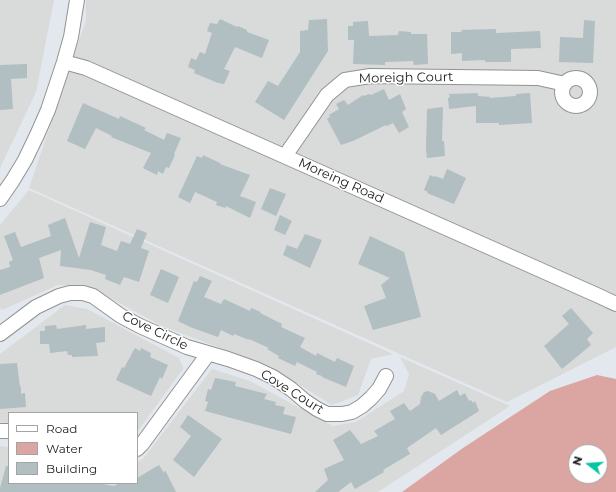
<!DOCTYPE html>
<style>
body{margin:0}
#map{position:relative;width:616px;height:492px;overflow:hidden;background:#e2e8ed;font-family:Montserrat,sans-serif}
canvas{display:block}
.legend{position:absolute;left:8px;top:412px;width:130px;height:72px;box-sizing:border-box;background:#fff;border:1px solid #a4a4a4;margin:0;padding:5px 7px;list-style:none;font-size:12px;color:#1c1c1c}
.legend li{display:flex;align-items:center;gap:8px;height:20px}
.legend b{width:20px;border:1px solid #a4a4a4}
.north{position:absolute;left:568px;top:444px;width:40px;height:40px;box-sizing:border-box;background:#fff;border:1px solid #a4a4a4;border-radius:50%;rotate:287deg;font-size:11px;font-weight:700;line-height:16px;text-align:center;color:#1c1c1c}
.north::after{content:'';display:block;margin:auto;width:14px;height:18px;background:#03c5a1;clip-path:polygon(50% 0,100% 100%,50% 72%,0 100%)}
</style>
<div id="map">
<canvas width="616" height="492"></canvas>
<ul class="legend">
<li><b style="height:5px;background:#fff"></b>Road</li>
<li><b style="height:11px;background:#dba5a2"></b>Water</li>
<li><b style="height:11px;background:#b1bec2"></b>Building</li>
</ul>
<div class="north">N</div>
</div>
<script>
const ctx = document.querySelector('canvas').getContext('2d');
ctx.lineJoin = 'round';
function fillPath(path, color) { ctx.fillStyle = color; ctx.fill(path, 'evenodd'); }
const shape = rows => new Path2D(rows.map(r => 'M' + r).join(''));
function strokePath(path, color, width, dash) { ctx.strokeStyle = color; ctx.lineWidth = width; ctx.lineCap = dash ? 'butt' : 'round'; ctx.setLineDash(dash || []); ctx.stroke(path); }
function label(font, color, halo, rows, align = 'center') {
  ctx.font = font + ' Montserrat,sans-serif'; ctx.lineWidth = 3; ctx.setLineDash([]); ctx.textBaseline = 'middle'; ctx.strokeStyle = halo; ctx.fillStyle = color; for (const [text, x, y, turn = 0] of rows) {
    ctx.save(); ctx.translate(x, y); ctx.rotate((+turn || 0) * Math.PI / 180); ctx.textAlign = isNaN(turn) ? turn : align; if (halo) ctx.strokeText(text, 0, 0); ctx.fillText(text, 0, 0); ctx.restore();
  }
}
const residential = shape([
 [0,0,54,0,36,92,0,168],
 [86,0,616,0,616,347,507,402,29,188,86,20],
 [29,190,393,354,371,359,358,395,332,405,271,367,162,326,88,286,58,285,2,310,0,308,0,225],
 [65,305,87,309,179,358,183,367,183,369,137,432,137,413,9,413,9,423,0,422,0,354],
 [400,357,510,406,378,492,0,492,0,446,9,447,9,483,137,483,137,462,142,460,212,369,250,381,333,426,356,422,404,391,409,374]
]);
const water = shape([
 [597,375,616,379,616,492,402,492,463,448,550,391],
 [576,452,600,452,600,476,576,476]
]);
const building = shape([
 [220,19,237,27,238,26,247,30,247,32,269,40,262,58,235,47,224,69,230,71,224,84,218,83,194,73,195,70,188,67,191,58,196,60,200,52,205,54,212,33,207,31,210,23,217,24],
 [327,19,328,51,284,120,255,102,268,81,278,86,300,52,300,31,308,30,309,20],
 [584,20,595,21,593,63,559,62,560,37,583,38],
 [368,21,369,36,398,35,399,31,411,32,411,34,427,34,428,64,414,65,413,61,385,62,385,65,353,64,354,40,348,40,348,26,353,26,353,22],
 [496,29,496,33,540,31,541,48,511,49,511,62,485,62,485,60,462,61,462,53,451,54,451,32,462,32,461,30],
 [27,64,27,78,11,79,13,109,0,110,0,65],
 [384,89,389,100,400,94,406,109,402,112,409,127,399,133,393,123,387,126,386,125,353,141,341,145,327,119,330,117,329,115,339,109,336,104,344,100,348,105,363,95,364,96,369,94,371,95],
 [478,93,478,96,490,97,490,98,516,96,516,94,530,93,532,123,499,125,499,123,476,123,476,106,449,109,448,98,450,97,449,94],
 [83,103,119,119,120,116,146,128,144,130,164,140,167,133,181,138,174,154,175,155,169,168,166,167,163,174,158,171,157,175,143,168,151,153,111,137,112,136,96,128,85,149,67,141],
 [443,107,442,141,444,141,445,156,427,158,426,148,427,109],
 [203,155,220,163,220,164,250,175,240,196,256,202,250,218,226,206,225,208,216,205,217,202,195,192,190,203,178,197,197,156,202,158],
 [447,169,466,178,454,204,427,193,428,192,424,190,430,175,434,177,435,176,443,179],
 [270,188,286,194,276,216,261,209],
 [280,215,292,221,285,235,274,230],
 [65,218,79,258,90,222,106,227,101,245,117,251,121,241,130,244,137,229,147,233,141,248,149,251,139,282,124,277,120,285,105,279,106,275,91,270,60,266,61,250,39,258,44,278,0,295,0,270,10,267,9,262,13,260,4,236,15,232,21,247,51,236,48,225],
 [305,234,322,240,310,268,283,255,287,245,297,249],
 [370,236,404,252,421,317,373,330,364,306,386,298,381,285,390,278,358,264],
 [161,269,179,277,168,303,150,295],
 [200,276,212,281,204,297,221,304,224,299,250,311,251,308,261,312,260,313,282,324,281,327,305,338,300,347,316,356,317,353,335,362,337,358,354,366,346,387,322,377,322,376,316,374,317,372,297,362,295,366,278,358,279,356,267,349,269,348,249,339,249,340,234,334,233,336,221,330,218,337,190,327,178,321,194,281,197,282],
 [571,308,593,333,587,339,591,345,562,369,544,346,569,324,562,316],
 [56,325,57,329,86,325,86,329,105,327,105,342,96,343,98,356,72,357,72,355,68,355,67,351,50,353,49,344,40,344,40,331,45,331,45,326],
 [135,348,140,351,141,348,151,353,150,357,168,365,162,379,160,377,151,396,116,380,122,367,124,368],
 [17,363,20,387,21,386,21,394,25,393,26,407,0,409,0,364],
 [215,378,236,382,235,386,267,394,264,399,276,402,275,405,285,407,283,414,296,417,291,434,205,411,208,402,205,401,208,389,211,390],
 [457,390,460,396,465,393,469,401,471,400,473,403,475,401,479,411,441,435,436,428,407,448,410,454,383,470,384,472,355,489,351,482,338,492,315,492,328,480,324,469,344,460,333,440,350,430,361,444,378,436,374,431,395,419,390,411,404,403,410,411,420,404,421,397,424,392,428,391,435,394,439,401],
 [188,415,222,439,194,477,173,460,191,436,180,427],
 [159,465,164,473,165,470,176,492,0,492,0,488,6,466,9,466,9,483,97,483,114,486,120,483,137,483,137,478]
]);
const minor = shape([
 [64,62,86,68,599,296,616,304],
 '562 92a14 14 0 1 1 28 0a14 14 0 1 1-28 0Z',
 [285,156,327,95,345,80,370,76,538,78,565,84],
 [0,199,13,180,25,160,37,135,48,110,64,62,71,37,77,0],
 [0,334,36,307,59,296,70,293,83,293,93,296,121,316,140,326,187,347,228,359,256,369,273,377,291,389,305,401,317,409,327,414,342,414,352,412,362,406,371,398,379,389,386,376],
 [0,431,9,431],
 [137,449,142,444,208,354]
]);
const streetNames = [
 ["Moreigh Court",406,78,-1],
 ["Moreing Road",341,181,24],
 ["Cove Circle",155,331,26],
 ["Cove Court",292,392,32]
];
fillPath(residential, '#d9dada');
fillPath(water, '#dba5a2');
fillPath(building, '#b1bec2');
strokePath(minor, '#939393', 16);
strokePath(minor, '#fff', 14);
label('13px', '#1c1c1c', '#fff', streetNames);
</script>
